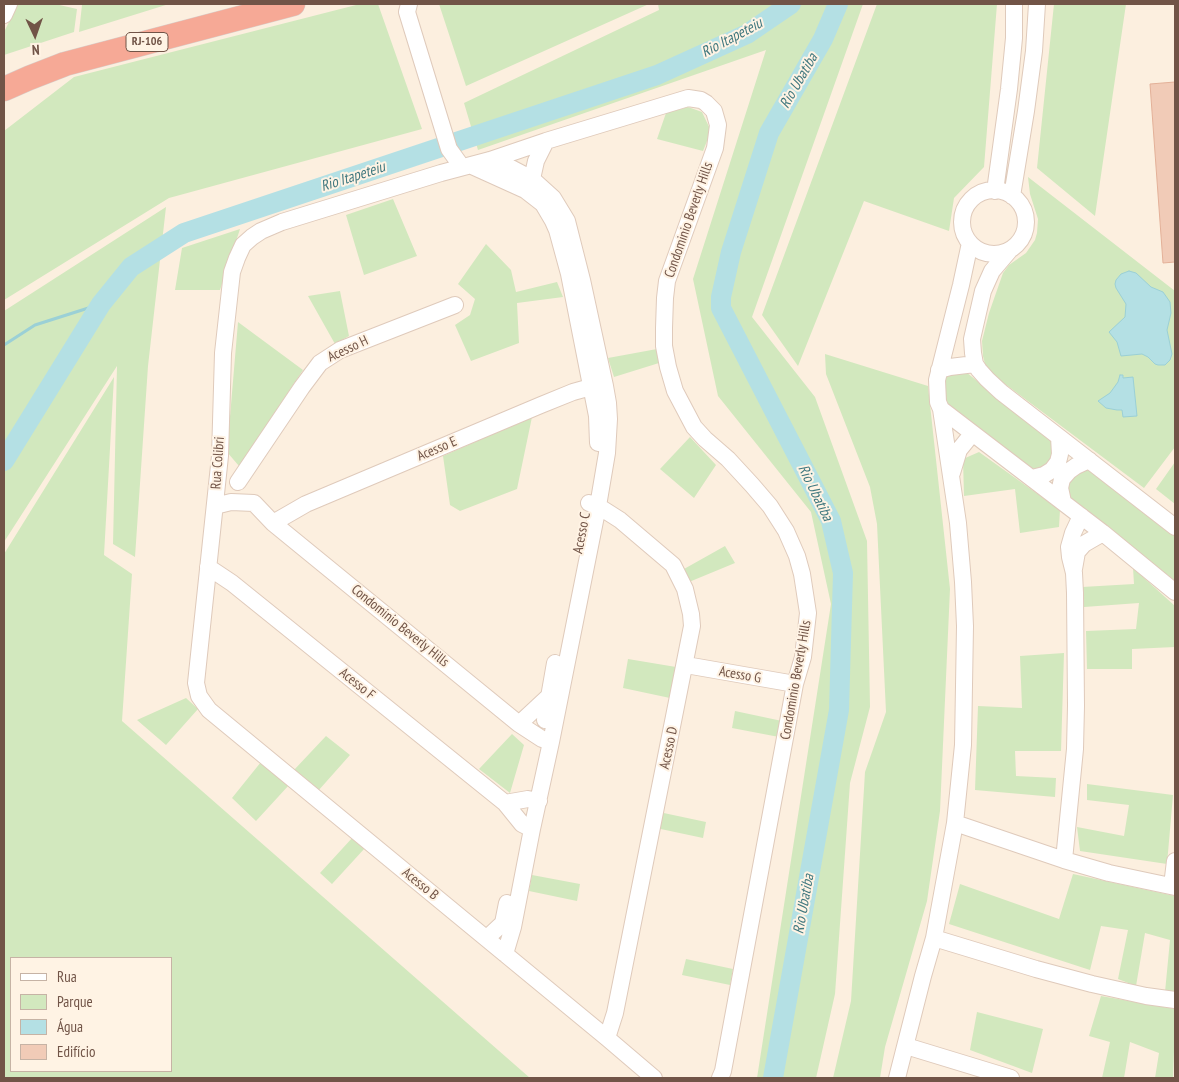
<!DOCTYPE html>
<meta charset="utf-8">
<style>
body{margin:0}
#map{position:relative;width:1179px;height:1082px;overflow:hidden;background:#fcefdf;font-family:"PT Sans Narrow",sans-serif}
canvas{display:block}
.frame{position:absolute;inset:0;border:5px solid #715447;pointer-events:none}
.legend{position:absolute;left:10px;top:957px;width:162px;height:115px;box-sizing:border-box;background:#fff3e4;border:1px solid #c6b3a5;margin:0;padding:6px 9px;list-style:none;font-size:15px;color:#715447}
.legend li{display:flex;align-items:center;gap:10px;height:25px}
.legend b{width:25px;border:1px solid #c6b3a5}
.north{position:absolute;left:10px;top:10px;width:50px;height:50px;-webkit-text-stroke:4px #fff3e4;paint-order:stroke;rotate:177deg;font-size:14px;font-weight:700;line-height:20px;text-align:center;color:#715447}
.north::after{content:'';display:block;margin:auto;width:18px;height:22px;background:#715447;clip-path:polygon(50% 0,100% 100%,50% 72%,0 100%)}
</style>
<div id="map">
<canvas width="1179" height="1082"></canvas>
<div class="frame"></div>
<ul class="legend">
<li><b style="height:6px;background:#fff"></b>Rua</li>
<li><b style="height:14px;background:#d2e8be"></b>Parque</li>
<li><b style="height:14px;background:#b4e0e4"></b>Água</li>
<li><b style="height:14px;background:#f1cbb7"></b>Edifício</li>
</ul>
<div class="north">N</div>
</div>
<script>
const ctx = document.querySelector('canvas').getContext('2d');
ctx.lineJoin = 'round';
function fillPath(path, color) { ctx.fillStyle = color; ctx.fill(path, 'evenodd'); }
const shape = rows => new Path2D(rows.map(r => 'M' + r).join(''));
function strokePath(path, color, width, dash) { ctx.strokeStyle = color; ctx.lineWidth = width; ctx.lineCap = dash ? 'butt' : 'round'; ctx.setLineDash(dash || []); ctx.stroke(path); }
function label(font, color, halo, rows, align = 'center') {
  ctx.font = font + ' "PT Sans Narrow",sans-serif'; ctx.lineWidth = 4; ctx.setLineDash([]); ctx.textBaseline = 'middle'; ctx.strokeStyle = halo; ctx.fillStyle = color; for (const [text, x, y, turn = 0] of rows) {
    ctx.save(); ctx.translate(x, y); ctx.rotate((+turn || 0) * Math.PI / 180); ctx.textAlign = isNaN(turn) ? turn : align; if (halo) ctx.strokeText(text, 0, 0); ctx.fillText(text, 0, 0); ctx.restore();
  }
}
const green = shape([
 [18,4,55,4,77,9,74,32,4,55,4,32],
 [77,4,169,4,79,32,82,5],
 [360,4,378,4,422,129,169,198,4,300,4,131,74,77],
 [439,4,649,4,466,86],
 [658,4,863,4,752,317,815,397,867,541,870,707,850,783,835,994,816,1078,757,1078,831,604,811,512,718,396,693,279,766,50,478,150,464,103,659,10],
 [877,4,997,4,984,167,954,198,949,231,864,201,798,366,762,315],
 [1054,4,1126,4,1095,216,1037,168],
 [688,107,702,112,711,131,703,151,657,139,666,113],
 [1028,177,1175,291,1175,447,1144,488,989,372,985,364,983,356,982,341,989,313,1003,273,1009,265,1026,253,1035,240,1037,233,1038,219,1030,194],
 [393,199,417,256,364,275,346,215],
 [166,207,148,366,135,557,113,544,117,366,4,542,4,311],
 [240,229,220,290,175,290,182,248],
 [486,244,511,270,516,292,557,282,563,297,517,303,519,343,471,361,455,325,470,315,475,299,458,284],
 [340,291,349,336,335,344,308,296],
 [238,322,303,370,239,466,227,452],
 [657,349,659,363,614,377,608,358],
 [825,354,928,386,950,589,940,811,927,901,885,1047,880,1078,833,1078,851,1001,865,772,886,712,877,524,870,487,826,374],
 [966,372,1051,441,1053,454,1049,462,1040,468,1030,468,945,404,945,375],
 [114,377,104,555,132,574,122,721,530,1078,4,1078,4,554],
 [11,958,171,958,171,1071,11,1071],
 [532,417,517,489,460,511,450,505,443,456],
 [690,437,716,465,694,498,660,469],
 [979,452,1060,510,1059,527,1020,533,1015,489,964,496,963,459],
 [1175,462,1175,504,1156,489],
 [1087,469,1092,470,1175,533,1175,581,1073,500,1070,496,1068,487,1069,482,1074,475],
 [725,546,735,563,689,582,684,569],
 [1133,568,1175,606,1175,647,1132,649,1132,669,1087,669,1086,631,1136,629,1139,603,1084,607,1082,587,1134,584],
 [1064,653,1061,751,1015,751,1016,776,1056,778,1055,797,975,790,978,706,1022,708,1020,656],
 [628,659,676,667,670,698,623,688],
 [186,698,198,709,166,745,137,720],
 [735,711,782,721,779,737,732,728],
 [512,734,524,745,510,793,479,769],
 [326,736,350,755,318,791,294,770],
 [261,762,289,785,256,821,232,798],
 [1087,784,1173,795,1167,864,1080,851,1077,827,1124,836,1129,805,1087,800],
 [659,812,706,822,703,838,656,828],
 [353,837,365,848,332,884,320,873],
 [1073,874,1175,896,1175,992,1165,992,1170,940,1145,933,1136,986,1118,979,1128,930,1101,926,1090,970,949,924,960,884,1059,919],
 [532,875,580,884,577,901,529,891],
 [686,959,733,969,730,985,682,975],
 [1101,996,1175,1009,1175,1052,1174,1052,1173,1078,1155,1078,1159,1053,1130,1042,1124,1078,1102,1078,1110,1042,1089,1036],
 [977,1012,1043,1029,1032,1073,970,1050]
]);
const water = shape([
 [1129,271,1136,273,1151,287,1163,292,1170,302,1171,313,1167,330,1172,354,1170,360,1165,365,1158,365,1155,364,1148,357,1142,354,1121,356,1117,342,1109,332,1125,317,1126,304,1116,288,1115,284,1116,280,1121,274,1129,271],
 [1120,375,1123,375,1123,378,1133,377,1137,416,1123,417,1122,410,1117,410,1106,408,1098,401,1110,393,1118,382,1120,375]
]);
const stream = shape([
 [4,345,35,325,101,304]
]);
const river = shape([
 [4,461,101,304,131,267,184,233,657,75,747,34,791,4],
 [773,1078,839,710,843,573,831,521,721,308,721,297,731,252,769,133,823,39,838,4]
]);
const building = shape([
 [1175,82,1175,262,1163,263,1150,84,1175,82]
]);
const minor = shape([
 [409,4,407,12,449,149,462,167],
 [4,15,9,4],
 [490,160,513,169,532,179,553,198,567,221,582,280,605,386,608,403,609,419,607,453,598,506,551,742,532,829,513,927,505,954],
 [472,166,525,190,543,204,553,221,557,230,569,274,597,416,598,443],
 [532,179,536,161,546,141],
 '962 222a32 32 0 1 1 64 0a32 32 0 1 1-64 0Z',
 [995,191,1009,89,1014,38,1014,4],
 [1012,196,1026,111,1034,51,1037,4],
 [970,243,961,285,937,380,938,402,941,409,1103,533,1175,592],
 [1009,251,992,271,983,291,972,339,973,353,975,364,979,370,987,379,1001,392,1175,527],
 [939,370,950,367,975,364],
 [952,473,959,450,972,434],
 [1032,478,1044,475,1052,470,1058,462,1060,454,1059,437],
 [238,482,302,387,320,363,340,350,455,305],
 [1063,502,1060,488,1062,479,1069,471,1076,466,1089,460],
 [589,503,598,506,620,520,673,565,685,589,691,614,692,626,615,1013,607,1038],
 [215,506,231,502,254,503,273,523,519,724,542,739,551,742],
 [273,523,306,504,541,405,573,392,591,387,602,386],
 [208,567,232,583,505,803,522,824,532,829],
 [1074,569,1077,552,1084,544,1103,533],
 [686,665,795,684],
 [545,720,555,663],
 [519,724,548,697],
 [505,803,528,799,539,801],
 [955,823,1064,860,1109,873,1175,887],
 [1064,860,1075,749,1076,706,1075,593,1074,573,1070,557,1069,547,1073,533,1081,516],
 [1172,886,1175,861],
 [487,938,503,923,507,903],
 [934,938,1036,969,1092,984,1146,996,1175,1000],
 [906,1046,1011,1078],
 [654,1078,607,1038,209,710,199,696,196,683,220,456,223,353,232,272,237,258,243,245,252,237,261,231,282,222,441,173,490,160,546,141,688,98,701,100,706,103,714,111,718,125,715,148,667,281,665,298,664,328,664,346,668,367,675,391,694,427,705,439,728,459,752,485,770,506,786,531,797,556,802,574,808,613,803,657,795,684,723,1071,720,1078],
 [897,1078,923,976,934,938,955,823,963,745,965,626,963,582,958,523,941,409]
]);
const highway = shape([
 [4,89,29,78,65,64,293,4]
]);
const shields = [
 [147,42,42]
];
const shieldNames = [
 ["RJ-106",147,42]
];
const streetNames = [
 ["Condominio Beverly Hills",689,220,-71],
 ["Acesso H",348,349,-25],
 ["Acesso E",437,449,-23],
 ["Rua Colibri",218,463,-86],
 ["Acesso C",582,533,-79],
 ["Condominio Beverly Hills",400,626,39],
 ["Acesso G",740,675,10],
 ["Condominio Beverly Hills",796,680,-80],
 ["Acesso F",357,684,39],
 ["Acesso D",669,748,-78],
 ["Acesso B",420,884,39]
];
const waterNames = [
 ["Rio Itapeteiu",732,38,-28],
 ["Rio Ubatiba",799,81,-60],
 ["Rio Itapeteiu",353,177,-18],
 ["Rio Ubatiba",815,493,64],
 ["Rio Ubatiba",804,904,-80]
];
fillPath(green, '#d2e8be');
fillPath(water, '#b4e0e4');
strokePath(water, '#9bd0d6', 1);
strokePath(stream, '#9bd0d6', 3);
strokePath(river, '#b4e0e4', 20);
fillPath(building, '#f1cbb7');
strokePath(building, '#e3b098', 1);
strokePath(minor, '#dfcabb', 18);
strokePath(highway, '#d7cfcb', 25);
strokePath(minor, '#fff', 16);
strokePath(highway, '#f6a996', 24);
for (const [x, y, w] of shields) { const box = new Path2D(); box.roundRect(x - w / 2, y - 9.5, w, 19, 4); ctx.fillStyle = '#fff3e4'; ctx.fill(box); strokePath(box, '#715447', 1); }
label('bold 12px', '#715447', null, shieldNames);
label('14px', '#715447', '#fff3e4', streetNames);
label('italic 15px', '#3f777e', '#fff3e4', waterNames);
</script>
